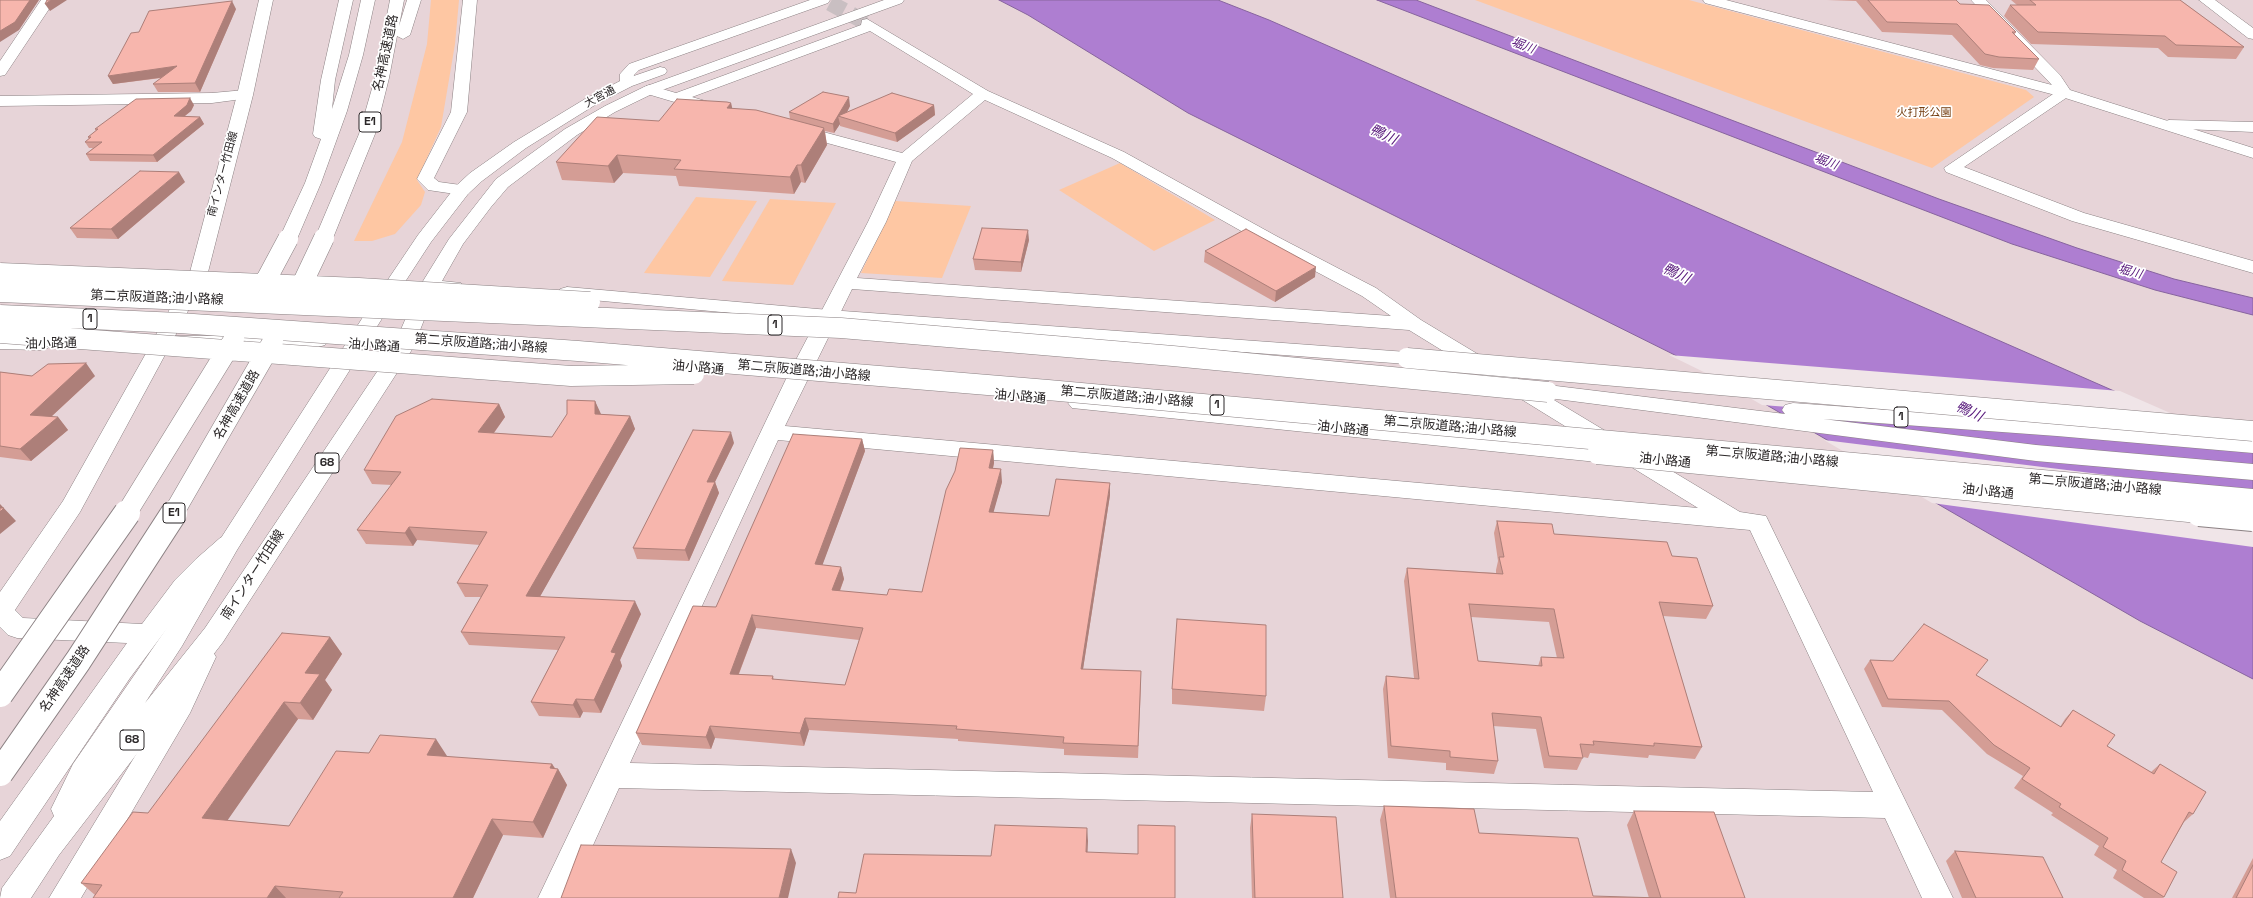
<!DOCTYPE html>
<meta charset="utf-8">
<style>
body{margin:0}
canvas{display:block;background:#f0e5e8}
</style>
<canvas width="2253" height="898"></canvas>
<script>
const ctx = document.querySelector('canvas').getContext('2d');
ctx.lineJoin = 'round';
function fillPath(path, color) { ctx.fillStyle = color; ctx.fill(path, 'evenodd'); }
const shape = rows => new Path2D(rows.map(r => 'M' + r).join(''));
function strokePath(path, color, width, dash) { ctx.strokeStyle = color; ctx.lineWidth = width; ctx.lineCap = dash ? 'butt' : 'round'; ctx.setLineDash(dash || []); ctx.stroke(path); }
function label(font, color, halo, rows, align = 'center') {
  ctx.font = font + ' "Space Grotesk","Noto Sans JP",sans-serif'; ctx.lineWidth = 3.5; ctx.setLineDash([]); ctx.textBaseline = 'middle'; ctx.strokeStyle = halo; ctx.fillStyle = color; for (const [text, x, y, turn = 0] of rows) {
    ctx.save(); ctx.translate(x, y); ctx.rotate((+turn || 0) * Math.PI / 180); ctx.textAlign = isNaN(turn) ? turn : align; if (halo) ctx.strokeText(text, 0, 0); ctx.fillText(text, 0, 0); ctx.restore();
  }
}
const built = shape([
 [0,0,2253,0,2253,898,0,898]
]);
const green = shape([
 [431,0,459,0,455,44,441,127,417,180,425,192,421,205,395,234,372,241,354,241,402,142,427,44],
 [1475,0,1689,0,2026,90,2034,97,1932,168],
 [1120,163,1215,220,1154,251,1059,190],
 [696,197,757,201,710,277,644,273],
 [770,199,836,203,793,285,722,281],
 [895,201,971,206,942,278,861,273]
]);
const water = shape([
 [999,0,1218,0,1269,20,2253,452,2253,679,2140,621,1713,374,1188,113,1028,15,999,0],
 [1377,0,1416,0,1939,199,2077,248,2174,279,2253,298,2253,315,2155,290,2012,244,1377,0]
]);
const pier = shape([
 [1669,355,2120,391,2234,441,1762,405,1712,376],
 [1824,440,2253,493,2253,547,1932,503]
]);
const streetTunnel = shape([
 [830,3,867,23]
]);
const street = shape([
 [41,0,55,0,5,75,0,76,0,61,41,0],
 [463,0,477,0,467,112,434,178,439,182,468,186,471,190,468,194,462,195,428,190,417,179,451,112,463,0],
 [810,0,830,0,828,3,639,70,634,75,632,86,627,87,622,86,620,83,620,74,629,64,810,0],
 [867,19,988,91,1124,152,1278,237,1376,288,1421,320,1740,512,1766,516,1953,898,1922,898,1885,818,619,788,569,898,538,898,787,377,868,222,896,162,791,133,789,130,791,127,797,125,902,153,973,94,870,31,692,97,719,105,722,108,719,111,714,113,671,101,644,93,641,90,644,87,649,85,676,93,861,25,862,20,867,19],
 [985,100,1112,158,1266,245,1362,296,1391,316,857,278,886,222,912,161,985,100],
 [852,289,1409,330,1698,508,785,426,852,289],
 [778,440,1750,530,1873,792,630,763,778,440],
 [2064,88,2069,90,2072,93,2069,96,1964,167,2084,213,2253,261,2253,273,2072,221,1946,172,1944,168,2059,90,2064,88],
 [245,90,250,92,253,95,250,98,212,103,0,106,0,96,212,93,245,90],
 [2169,120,2253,122,2253,132,2163,128,2161,125,2163,122,2169,120],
 [228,535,236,538,240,544,236,550,193,594,130,678,10,856,0,860,0,821,127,643,17,638,8,635,0,627,0,601,9,604,23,618,142,624,175,580,196,559,220,538,228,535],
 [203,647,212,650,216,657,190,713,81,898,49,898,166,705,194,650,203,647]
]);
const secondary = shape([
 [884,0,904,0,902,3,654,93,615,112,577,135,508,187,491,207,463,244,442,281,461,283,463,287,461,291,429,292,422,290,420,286,449,239,496,179,565,129,605,106,644,87,884,0],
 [1703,0,1726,0,2052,85,1971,0,1986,0,2060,75,2070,90,2253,148,2253,158,2059,96,1705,3,1703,0],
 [2199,0,2215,0,2253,28,2253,39,2248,38,2199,0],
 [660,67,665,68,667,71,665,74,632,86,595,105,526,148,482,181,468,194,431,242,401,288,394,290,387,288,385,284,418,235,456,186,470,173,514,142,585,99,622,80,660,67],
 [567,287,829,310,1407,352,1414,354,1417,358,1414,362,1407,364,829,322,560,297,557,293,560,289,567,287],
 [147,336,162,336,169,338,172,342,80,512,9,619,0,622,0,592,63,501,149,348,140,346,137,342,140,338,147,336],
 [0,337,41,338,48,340,51,344,48,348,41,350,0,349,0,337],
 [1079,396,1597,446,1605,449,1608,454,1605,459,1597,462,1072,408,1068,403,1072,398,1079,396]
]);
const primary = shape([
 [259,0,273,0,253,95,208,272,175,336,318,335,325,337,328,341,325,345,318,347,162,348,155,346,152,342,190,272,237,95,259,0],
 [426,286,433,288,435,292,413,348,223,642,59,855,31,898,0,898,2,888,54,816,51,809,73,764,164,632,221,538,381,289,388,287,395,289,398,293,237,550,182,646,145,703,205,628,393,348,417,292,419,288,426,286]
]);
const highway = shape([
 [339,0,353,0,335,80,332,109,349,55,361,0,375,0,363,55,347,111,321,183,297,239,294,243,288,244,282,243,279,239,305,183,321,139,315,137,313,134,321,80,339,0],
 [390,0,404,0,399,26,407,0,421,0,410,35,403,39,397,36,389,78,375,134,333,238,330,242,318,242,315,238,359,134,375,78,390,0],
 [1548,385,1785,414,1782,410,1785,405,1793,403,2057,422,2253,439,2253,453,2057,436,1823,419,2036,445,2253,464,2253,480,2036,461,1541,397,1538,392,1541,387,1548,385]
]);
const secondaryBridgeFar1 = shape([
 [1407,358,2253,431],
 [1597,454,2209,514]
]);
const secondaryBridge = shape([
 [2199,513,2253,518]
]);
const highwayBridgeFar1 = shape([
 [0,273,359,288,590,302],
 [0,292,841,328,1173,356,1548,392],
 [258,295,288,239],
 [296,297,324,238],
 [0,315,179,323,578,351,1048,390,2253,499],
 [0,333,571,376,694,374],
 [126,514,234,339],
 [173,514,273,341]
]);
const highwayBridge = shape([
 [0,694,127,513],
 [0,773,78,661,174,513]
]);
const wall = shape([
 [1827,0,1956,0,1960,4,2016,32,2014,35,2039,59,2033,70,1993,68,1980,65,1952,35,1882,32,1856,1],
 [2011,0,2180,0,2244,47,2236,59,2168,57,2158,48,2031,44,2004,16,2010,5,2017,5],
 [236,9,200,92,158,92,153,84,161,78,113,84,108,76,139,32],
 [731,103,732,109,790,119,789,112,850,106,847,112,934,105,935,115,897,142,840,126,840,124,834,133,825,131,827,145,805,183,801,182,794,194,679,186,676,176,623,173,614,183,562,180,556,162,659,121],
 [194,105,191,111,185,116,200,117,204,124,157,162,90,161,86,154,93,148,89,148,85,142,89,139,88,137,96,131,95,129],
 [185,182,118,239,77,238,70,228],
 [1029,240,1021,272,975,270,973,259],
 [1205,251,1315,277,1275,302,1204,262],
 [0,372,32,376,95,376,51,417,58,417,68,430,31,461,0,457],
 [595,401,600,414,630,416,635,429,540,596,641,614,620,660,622,666,601,713,583,712,580,718,539,716,531,702,558,650,469,645,461,632,481,597,465,597,457,583,480,545,417,540,413,546,366,544,357,530,392,485,372,484,364,470,499,404,505,417,494,433,552,437],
 [862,439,865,451,822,565,841,567,844,579,840,591,887,595,922,592,993,450,994,463,993,468,1002,482,993,512,1049,516,1110,495,1083,669,1141,684,1138,758,1064,755,1064,749,958,741,958,739,809,730,804,746,715,738,711,749,642,745,636,733,716,607],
 [756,628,859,640,845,685,774,680,773,676,739,674],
 [734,443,715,482,719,493,689,561,637,559,633,548],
 [1497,521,1554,534,1672,556,1713,606,1706,619,1663,616,1702,747,1695,759,1649,755,1648,758,1590,753,1588,758,1583,757,1577,770,1544,768,1536,729,1493,726,1498,761,1494,774,1446,770,1446,763,1388,758,1383,689,1386,676,1414,678,1404,581,1407,568,1496,573,1496,570,1498,561,1494,533],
 [1471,617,1549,622,1557,658,1541,657,1538,666,1478,661],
 [330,637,342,654,325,680,332,690,313,720,298,719,227,820,289,826,369,753,447,756,447,757,552,764,555,768,558,769,567,785,543,838,503,835,473,898,93,898,95,895,81,883,148,813],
 [1870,660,1976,675,2060,727,2065,719,2073,710,2107,746,2151,772,2160,764,2193,814,2184,822,2161,862,2164,897,2163,898,2144,898,2113,878,2117,870,2094,855,2099,846,2051,815,2053,813,2014,788,2023,776,1987,754,1942,710,1882,707,1864,669],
 [1172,689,1266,696,1264,711,1172,704],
 [1384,806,1479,833,1593,896,1649,898,1627,825,1634,811,1745,898,1390,898,1380,820],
 [1252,814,1343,898,1252,898,1250,828],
 [1955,851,2063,898,1962,898,1946,861],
 [2253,858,2253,898,2232,898]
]);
const shadedWall = shape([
 [30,0,39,0,19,30,0,42,0,31],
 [51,0,67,0,50,11,45,4],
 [232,1,236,9,200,92,195,83],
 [177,66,181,75,113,84,108,76],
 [849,97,850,106,844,118,838,116,840,124,834,133,833,124],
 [190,98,194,105,191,111,177,122,174,116],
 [731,103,735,120,727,108],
 [934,105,935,115,897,142,895,133],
 [200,117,204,124,157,162,153,155],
 [824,128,827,145,805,183,801,165],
 [617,155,623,173,614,183,608,166],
 [797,165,801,182,794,194,790,177],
 [179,172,185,182,118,239,111,229],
 [1028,230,1029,240,1021,272,1021,262],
 [1316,267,1315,277,1275,302,1276,291],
 [86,363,95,376,40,427,30,415],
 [595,401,601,414,595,414],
 [499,404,505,417,485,445,478,432],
 [630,416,635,429,533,609,526,596],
 [58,417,68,430,31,461,20,449],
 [731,432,734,443,710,492,707,482],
 [862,439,865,451,818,577,815,564],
 [993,450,994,463,990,481,989,468],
 [1001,469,1002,482,990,525,989,512],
 [715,482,719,493,689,561,685,550],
 [1110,483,1110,495,1081,682,1081,669],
 [0,504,16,521,0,534],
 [409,527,417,540,413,546,405,533],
 [841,567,844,579,835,603,832,590],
 [635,601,641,614,620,660,622,666,601,713,594,700,611,652],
 [752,615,756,628,734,686,730,674],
 [330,637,342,654,325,680,332,690,313,720,300,703,305,673],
 [576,699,583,712,580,718,573,705],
 [284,702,298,719,218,834,202,818],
 [805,718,809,730,804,746,800,733],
 [710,726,715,738,711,749,706,737],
 [436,739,447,756,438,772,427,755],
 [552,764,557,772,558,769,567,785,543,838,533,822,550,768],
 [492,819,503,835,473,898,453,898],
 [1087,828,1088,841,1087,866,1086,852],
 [791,849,796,863,788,898,779,898],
 [275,886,286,898,267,898]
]);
const building = shape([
 [0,0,30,0,15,22,0,31,0,0],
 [47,0,51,0,45,4,47,0],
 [1868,0,1956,0,1960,4,1989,5,2016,32,2012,32,2039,59,1999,57,1985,54,1957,24,1887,22,1868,0],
 [2030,0,2180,0,2244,47,2176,45,2165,36,2038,32,2010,5,2036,5,2030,0],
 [232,1,195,83,153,84,177,66,108,76,131,33,139,32,149,11,232,1],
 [823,92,849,97,833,124,789,112,823,92],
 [892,93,934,105,895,133,838,116,892,93],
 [190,98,187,105,174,116,200,117,153,155,86,154,102,142,85,142,91,137,88,137,98,129,95,129,136,99,190,98],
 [677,99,727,102,731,103,727,108,756,110,824,128,801,165,797,165,790,177,674,169,681,160,617,155,608,166,556,162,597,117,659,121,677,99],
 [140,171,179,172,111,229,70,228,140,171],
 [982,228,1028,230,1021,262,973,259,982,228],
 [1246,229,1316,267,1276,291,1205,251,1246,229],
 [86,363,30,415,58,417,20,449,0,446,0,372,32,376,48,364,86,363],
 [432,399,499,404,478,432,552,437,567,414,567,400,595,401,595,414,630,416,526,596,635,601,611,652,616,653,594,700,576,699,573,705,531,702,565,637,461,632,488,585,457,583,487,532,409,527,405,533,357,530,401,472,364,470,396,416,432,399],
 [693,430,731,432,707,482,715,482,685,550,633,548,693,430],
 [793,434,862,439,815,564,841,567,832,590,887,595,889,589,922,592,946,490,955,471,960,448,993,450,989,468,1001,469,989,512,1049,516,1056,479,1110,483,1081,669,1141,671,1138,746,1063,743,1064,737,956,729,957,726,805,718,800,733,710,726,706,737,636,733,693,606,716,607,793,434],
 [752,615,863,628,845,685,772,679,773,676,730,674,752,615],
 [0,508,4,508,0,512,0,508],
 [1497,521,1552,524,1554,534,1667,542,1672,556,1697,558,1713,606,1659,602,1702,747,1654,743,1654,746,1593,741,1594,745,1580,744,1583,758,1549,756,1541,717,1492,713,1498,761,1450,757,1450,751,1391,746,1386,676,1419,679,1407,568,1503,574,1499,557,1504,557,1497,521],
 [1469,604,1554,609,1564,658,1541,657,1542,666,1478,661,1469,604],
 [1177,619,1266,625,1266,696,1172,689,1177,619],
 [1924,624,1988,660,1976,675,2061,727,2073,710,2115,735,2107,746,2154,774,2160,764,2206,792,2193,814,2189,812,2161,862,2177,872,2164,897,2122,870,2126,861,2103,847,2108,838,2059,807,2061,804,2022,779,2030,768,1994,745,1949,701,1888,699,1870,660,1893,661,1924,624],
 [282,633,330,637,305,673,320,674,300,703,284,702,202,818,289,826,336,751,369,753,380,735,436,739,427,755,552,764,550,768,558,769,533,822,492,819,453,898,339,898,343,892,275,886,267,898,93,898,102,885,81,883,133,812,148,813,282,633],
 [1384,806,1474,809,1479,833,1578,838,1593,896,1661,898,1396,898,1384,806],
 [1634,811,1714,812,1745,898,1661,898,1634,811],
 [1252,814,1336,817,1343,898,1255,898,1252,814],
 [995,825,1087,828,1086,852,1138,854,1138,825,1175,826,1175,898,838,898,839,892,856,893,864,854,991,856,995,825],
 [581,845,791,849,779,898,561,898,581,845],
 [1955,851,2043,857,2063,898,1976,898,1955,851],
 [2253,865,2253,898,2236,898,2253,865]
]);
const farStreetnames = [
 ["大宮通",600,97,-28],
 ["南インター竹田線",223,174,-75]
];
const farParknames = [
 ["火打形公園",1924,113]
];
const farWaternames = [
 ["堀川",1523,46,21],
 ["堀川",1826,162,21],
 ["堀川",2130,272,15]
];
const shields = [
 [370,122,22],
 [90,319,14],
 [775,325,14],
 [1217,405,14],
 [1901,417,14],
 [327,463,24],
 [174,513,22],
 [132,740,24]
];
const shieldNames = [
 ["E1",370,122],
 ["1",90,319],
 ["1",775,325],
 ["1",1217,405],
 ["1",1901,417],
 ["68",327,463],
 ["E1",174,513],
 ["68",132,740]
];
const streetNames = [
 ["名神高速道路",386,53,-78],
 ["第二京阪道路;油小路線",157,298,2],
 ["油小路通",51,344,-1],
 ["第二京阪道路;油小路線",481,344,4],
 ["油小路通",374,346,4],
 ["油小路通",698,368,5],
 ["第二京阪道路;油小路線",804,371,5],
 ["油小路通",1020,397,5],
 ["第二京阪道路;油小路線",1127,397,5],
 ["名神高速道路",237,405,-60],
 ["第二京阪道路;油小路線",1450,427,5],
 ["油小路通",1343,429,6],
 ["第二京阪道路;油小路線",1772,457,5],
 ["油小路通",1665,461,6],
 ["第二京阪道路;油小路線",2095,485,5],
 ["油小路通",1988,492,6],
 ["南インター竹田線",253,575,-57],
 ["名神高速道路",65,679,-56]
];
const waterNames = [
 ["鴨川",1383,135,25],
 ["鴨川",1676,274,25],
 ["鴨川",1969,412,25]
];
fillPath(built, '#e7d4d8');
fillPath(green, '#fec7a3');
fillPath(water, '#ae7ed1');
strokePath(water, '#87649e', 1);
fillPath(pier, '#f0e5e8');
strokePath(streetTunnel, '#c9bfc2', 16, [16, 8]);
strokePath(street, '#8b8183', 1);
strokePath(secondary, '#8b8183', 1);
strokePath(primary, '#8b8183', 1);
strokePath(highway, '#8b8183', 1);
fillPath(street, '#fff');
fillPath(secondary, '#fff');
fillPath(primary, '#fff');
fillPath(highway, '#fff');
strokePath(secondaryBridgeFar1, '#8b8183', 21, []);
strokePath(secondaryBridge, '#8b8183', 28, []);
strokePath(highwayBridgeFar1, '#8b8183', 21, []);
strokePath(highwayBridge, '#8b8183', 28, []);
strokePath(secondaryBridgeFar1, '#fff', 20);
strokePath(secondaryBridge, '#fff', 26);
strokePath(highwayBridgeFar1, '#fff', 20);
strokePath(highwayBridge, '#fff', 26);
fillPath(wall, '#d49d95');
fillPath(shadedWall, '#ad7f79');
fillPath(building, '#f7b6ad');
strokePath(building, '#ad7f79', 1);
label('11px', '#2b2728', '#fff', farStreetnames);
label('11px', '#723b0d', '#fff', farParknames);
label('italic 12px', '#551579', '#fff', farWaternames);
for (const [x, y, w] of shields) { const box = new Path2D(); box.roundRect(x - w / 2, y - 10, w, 20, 3); ctx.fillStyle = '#fff'; ctx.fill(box); strokePath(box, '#2b2728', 1); }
label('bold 12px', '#2b2728', null, shieldNames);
label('13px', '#2b2728', '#fff', streetNames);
label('italic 14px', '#551579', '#fff', waterNames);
</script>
